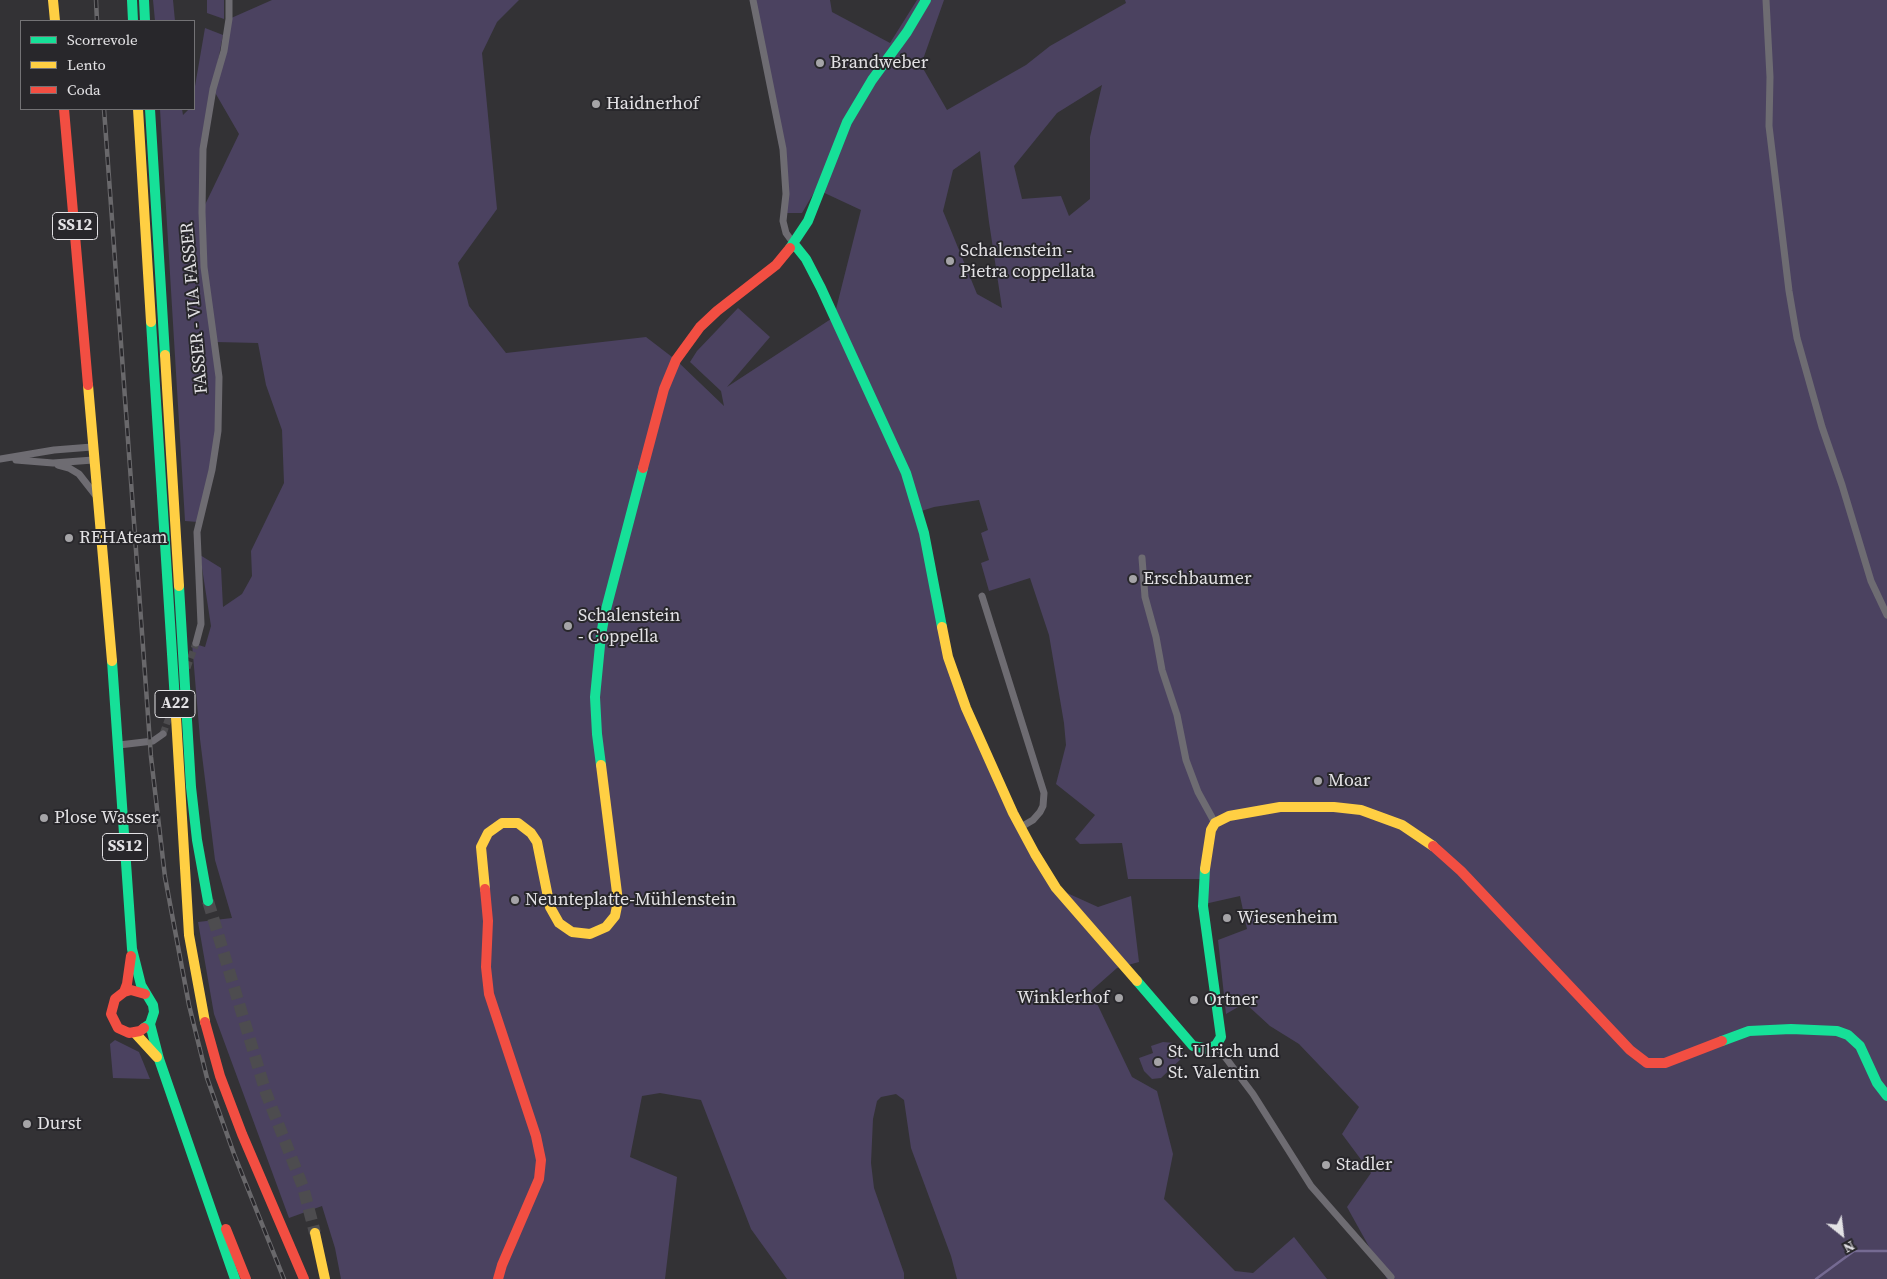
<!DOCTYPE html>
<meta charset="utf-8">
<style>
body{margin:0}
#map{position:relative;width:1887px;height:1279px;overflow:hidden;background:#333235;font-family:"Source Serif 4",serif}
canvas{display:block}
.legend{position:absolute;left:20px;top:20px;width:175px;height:90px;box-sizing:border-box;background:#28272b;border:1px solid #737275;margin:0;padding:6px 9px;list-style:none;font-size:15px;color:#e3e2e5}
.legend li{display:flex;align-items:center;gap:10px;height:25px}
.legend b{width:25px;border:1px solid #737275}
.north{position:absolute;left:1817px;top:1209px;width:50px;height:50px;-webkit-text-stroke:4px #28272b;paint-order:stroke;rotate:151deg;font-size:14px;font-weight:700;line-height:20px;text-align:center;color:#e3e2e5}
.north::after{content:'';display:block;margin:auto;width:18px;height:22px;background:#e3e2e5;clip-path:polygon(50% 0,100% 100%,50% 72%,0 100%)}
</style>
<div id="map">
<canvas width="1887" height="1279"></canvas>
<ul class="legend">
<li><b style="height:6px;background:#16e098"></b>Scorrevole</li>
<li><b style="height:6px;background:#ffcf43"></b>Lento</li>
<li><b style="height:6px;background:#f24e42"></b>Coda</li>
</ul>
<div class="north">N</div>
</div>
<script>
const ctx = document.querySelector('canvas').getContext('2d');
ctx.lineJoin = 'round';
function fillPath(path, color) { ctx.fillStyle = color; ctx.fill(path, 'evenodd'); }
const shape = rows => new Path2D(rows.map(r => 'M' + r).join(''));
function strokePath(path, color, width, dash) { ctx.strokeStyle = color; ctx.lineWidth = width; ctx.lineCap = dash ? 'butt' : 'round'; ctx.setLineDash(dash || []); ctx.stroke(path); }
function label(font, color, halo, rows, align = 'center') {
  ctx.font = font + ' "Source Serif 4",serif'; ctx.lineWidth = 4; ctx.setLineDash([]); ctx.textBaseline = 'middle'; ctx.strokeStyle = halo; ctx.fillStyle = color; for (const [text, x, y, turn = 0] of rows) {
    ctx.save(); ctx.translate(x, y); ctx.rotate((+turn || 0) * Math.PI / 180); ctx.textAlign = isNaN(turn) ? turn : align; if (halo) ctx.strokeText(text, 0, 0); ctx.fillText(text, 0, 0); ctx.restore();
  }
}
const green = shape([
 [153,0,173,0,175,21,155,21],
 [207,0,224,0,224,19,207,13],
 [272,0,519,0,497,22,482,53,497,209,458,263,469,306,506,353,646,337,676,360,724,406,721,391,690,362,697,351,738,308,770,337,727,387,834,317,861,210,816,189,802,213,783,213,785,178,753,0,830,0,832,12,890,43,917,0,944,0,921,65,947,110,1026,65,1050,46,1126,3,1125,0,1887,0,1887,1279,1387,1279,1347,1207,1371,1173,1342,1134,1359,1107,1299,1044,1270,1026,1245,1003,1226,1014,1218,940,1247,929,1240,896,1200,905,1200,879,1128,879,1122,843,1080,844,1075,839,1095,815,1056,784,1066,745,1064,723,1049,635,1030,578,989,591,981,563,989,560,981,533,988,530,979,500,934,507,918,512,943,636,966,708,1056,888,1098,907,1131,896,1139,962,1117,968,1091,991,1132,1077,1157,1091,1173,1154,1164,1199,1235,1271,1253,1273,1294,1237,1327,1279,957,1279,951,1256,911,1148,904,1100,896,1094,881,1097,877,1101,873,1119,871,1163,874,1188,904,1273,904,1279,787,1279,751,1229,701,1100,660,1093,642,1096,630,1157,677,1177,665,1279,341,1279,335,1248,322,1206,289,1218,214,1014,198,922,232,918,215,860,200,739,192,643,205,647,211,626,200,555,221,568,223,607,242,594,252,576,251,551,284,483,282,430,266,385,258,343,216,342,218,431,198,522,185,521,160,109,182,109,183,115,189,109,194,109,194,92,205,28,223,35,213,87,229,19],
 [1102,85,1090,137,1090,199,1069,216,1061,196,1022,199,1014,166,1057,113],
 [213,89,239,134,202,211,203,149],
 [980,151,989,222,1002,308,977,294,943,211,953,170],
 [115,1040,139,1052,150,1079,113,1078,110,1044],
 [1163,1042,1174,1043,1185,1055,1161,1078,1152,1079,1144,1071,1139,1058,1153,1053,1151,1046]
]);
const stream = shape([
 [1816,1279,1854,1251,1887,1251]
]);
const streetTunnel = shape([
 [187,668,196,643],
 [163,734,172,709]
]);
const highwayTunnel = shape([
 [208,901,266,1093,303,1187,315,1233]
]);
const street = shape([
 [753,0,783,149,786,194,783,221,786,233,794,244],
 [1766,0,1770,77,1769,126,1789,291,1797,338,1822,427,1842,485,1871,581,1887,615],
 [0,459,54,450,92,447],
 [16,460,53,463,93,460],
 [58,465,69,468,79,474,97,497],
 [1142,558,1145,597,1156,637,1162,670,1177,715,1186,760,1198,792,1215,823],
 [982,596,1044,793,1043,806,1040,812,1033,820,1021,827],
 [196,643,201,624,197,532,212,470,218,431,219,377,204,267,202,212,203,149,213,89,224,51,229,19,229,0],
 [119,745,153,741,163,734],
 [1216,1045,1253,1094,1311,1186,1391,1277]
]);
const fast = shape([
 [132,0,133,21],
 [144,0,145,21],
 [150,109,165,355],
 [794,244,806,259,821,288,906,473,924,533,942,627],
 [790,248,808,221,847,122,872,80,907,32,926,0],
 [151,322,176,717],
 [179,586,191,787,197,840,208,901],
 [112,661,132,949,141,985,153,1005,154,1012,150,1024,144,1028],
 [601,765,597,734,595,697,601,635,605,613,643,468],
 [1137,981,1193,1046,1208,1049,1216,1045,1221,1037,1203,906,1205,869],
 [150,1024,159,1059,235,1279],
 [1722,1041,1749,1031,1791,1029,1837,1031,1848,1035,1860,1046,1877,1083,1887,1096]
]);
const slow = shape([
 [53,0,55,21],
 [138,109,151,322],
 [165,355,179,586],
 [88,385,112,661],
 [942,627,948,657,966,708,1013,813,1035,854,1056,888,1137,981],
 [176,717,189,935,205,1022],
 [1205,869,1211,830,1215,823,1229,816,1280,807,1334,807,1361,810,1402,825,1433,846],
 [485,889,481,847,488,833,502,823,518,823,531,833,537,842,550,907,559,923,572,932,590,934,606,927,615,916,618,901,601,765],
 [135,1033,157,1057],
 [315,1233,325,1279]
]);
const jam = shape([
 [64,109,88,385],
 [643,468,664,389,676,360,700,327,717,311,776,265,790,248],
 [1433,846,1461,871,1630,1050,1647,1063,1665,1063,1722,1041],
 [485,889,488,921,486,967,489,994,536,1136,541,1160,539,1179,502,1265,498,1279],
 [124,992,127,984,131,956],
 [205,1022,220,1076,242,1134,304,1279],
 [144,1028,140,1031,129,1033,118,1028,111,1014,115,999,124,992,131,990,145,994],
 [226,1229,246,1279]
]);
const rail = shape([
 [96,0,97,21],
 [104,109,151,757,165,877,189,1005,207,1078,234,1154,284,1279]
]);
const markers = [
 [820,63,5,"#a5a4a7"],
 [596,104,5,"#a5a4a7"],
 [950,261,5,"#a5a4a7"],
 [69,538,5,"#a5a4a7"],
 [1133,579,5,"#a5a4a7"],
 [568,626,5,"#a5a4a7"],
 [1318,781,5,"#a5a4a7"],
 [44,818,5,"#a5a4a7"],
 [515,900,5,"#a5a4a7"],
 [1227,918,5,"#a5a4a7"],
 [1119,998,5,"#a5a4a7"],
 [1194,1000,5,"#a5a4a7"],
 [1158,1062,5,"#a5a4a7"],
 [27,1124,5,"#a5a4a7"],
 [1326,1165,5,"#a5a4a7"]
];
const shields = [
 [75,226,45],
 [175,704,40],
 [125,847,45]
];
const shieldNames = [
 ["SS12",75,226],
 ["A22",175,704],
 ["SS12",125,847]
];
const poiNames = [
 ["Brandweber",830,63],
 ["Haidnerhof",606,104],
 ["Schalenstein -",960,251],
 ["Pietra coppellata",960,272],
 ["REHAteam",79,538],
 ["Erschbaumer",1143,579],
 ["Schalenstein",578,616],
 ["- Coppella",578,637],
 ["Moar",1328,781],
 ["Plose Wasser",54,818],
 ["Neunteplatte-Mühlenstein",525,900],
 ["Wiesenheim",1237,918],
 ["Winklerhof",1109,998,"right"],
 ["Ortner",1204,1000],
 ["St. Ulrich und",1168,1052],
 ["St. Valentin",1168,1073],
 ["Durst",37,1124],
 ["Stadler",1336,1165]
];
const streetNames = [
 ["FASSER - VIA FASSER",195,308,-95]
];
fillPath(green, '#4b4260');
strokePath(stream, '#756a92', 2.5);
strokePath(streetTunnel, '#4d4c4f', 7, [7, 3.5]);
strokePath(highwayTunnel, '#4d4c4f', 12, [12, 6]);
strokePath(street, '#6e6c72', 7);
strokePath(fast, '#16e098', 10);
strokePath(slow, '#ffcf43', 10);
strokePath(jam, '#f24e42', 10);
strokePath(rail, '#69686b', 4.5);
strokePath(rail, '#28272b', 2.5, [8]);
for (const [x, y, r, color] of markers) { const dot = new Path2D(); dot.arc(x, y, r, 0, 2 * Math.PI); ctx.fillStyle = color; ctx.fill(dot); strokePath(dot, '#28272b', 2); }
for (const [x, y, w] of shields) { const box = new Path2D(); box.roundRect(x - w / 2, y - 13.5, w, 27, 4); ctx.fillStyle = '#28272b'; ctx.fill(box); strokePath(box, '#e3e2e5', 1); }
label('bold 16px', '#e3e2e5', null, shieldNames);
label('18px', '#e3e2e5', '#28272b', poiNames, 'left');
label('18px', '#e3e2e5', '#28272b', streetNames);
</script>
